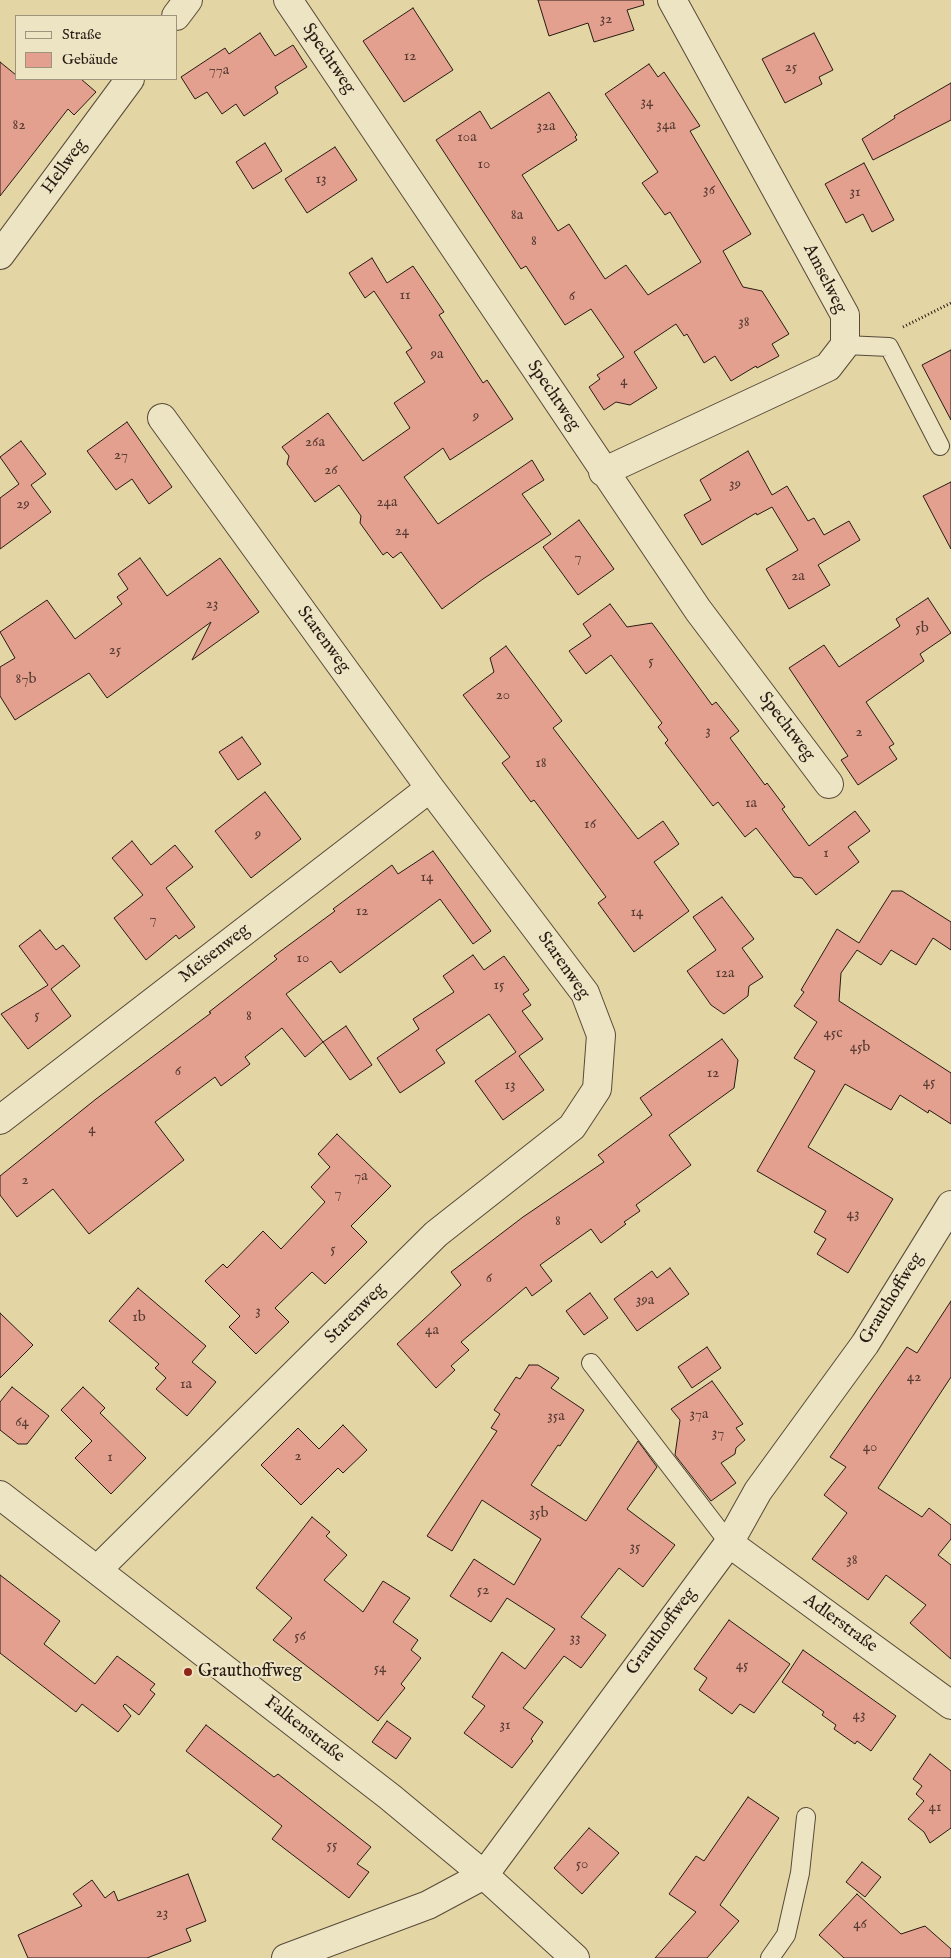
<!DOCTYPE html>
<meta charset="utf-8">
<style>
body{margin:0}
#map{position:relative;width:951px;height:1958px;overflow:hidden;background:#e4d5a4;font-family:"IM FELL English",serif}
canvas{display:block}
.legend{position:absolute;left:15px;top:15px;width:162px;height:65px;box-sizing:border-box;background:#ede4c4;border:1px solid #9e947e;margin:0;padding:6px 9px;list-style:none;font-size:15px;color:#271b14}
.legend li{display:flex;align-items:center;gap:10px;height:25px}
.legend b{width:25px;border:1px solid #9e947e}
</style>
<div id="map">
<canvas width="951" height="1958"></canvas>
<ul class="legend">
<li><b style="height:6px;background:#ede4c4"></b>Straße</li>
<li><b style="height:14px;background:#e4a08f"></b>Gebäude</li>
</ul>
</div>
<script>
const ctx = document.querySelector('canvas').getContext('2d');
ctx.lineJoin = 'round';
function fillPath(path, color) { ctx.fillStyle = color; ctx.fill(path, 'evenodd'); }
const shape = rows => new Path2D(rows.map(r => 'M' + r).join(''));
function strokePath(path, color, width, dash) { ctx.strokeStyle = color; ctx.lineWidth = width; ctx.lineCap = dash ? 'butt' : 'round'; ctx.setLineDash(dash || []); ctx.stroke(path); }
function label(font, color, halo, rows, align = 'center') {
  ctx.font = font + ' "IM FELL English",serif'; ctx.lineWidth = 4; ctx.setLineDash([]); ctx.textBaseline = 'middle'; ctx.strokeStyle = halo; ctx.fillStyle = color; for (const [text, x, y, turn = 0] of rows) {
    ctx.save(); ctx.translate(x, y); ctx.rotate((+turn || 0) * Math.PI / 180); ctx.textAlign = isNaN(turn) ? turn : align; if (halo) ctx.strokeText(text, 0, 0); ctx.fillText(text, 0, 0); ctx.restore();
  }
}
const building = shape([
 [538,0,643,0,644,5,627,10,634,30,594,42,588,23,549,36,538,0],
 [413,8,453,70,404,102,363,41,413,8],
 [260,33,275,56,293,45,307,67,275,87,278,93,244,116,236,104,222,114,207,92,195,99,181,77,225,48,229,54,260,33],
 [814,33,833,70,819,77,822,84,785,103,762,59,814,33],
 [0,62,16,75,16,79,81,79,96,92,74,115,68,109,0,196,0,62],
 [649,64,658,77,664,72,700,126,690,131,751,234,723,251,743,287,762,291,789,334,772,344,779,356,757,368,756,366,731,381,715,356,704,363,687,334,684,336,676,324,634,352,657,388,630,405,616,402,604,410,589,387,600,379,597,375,624,357,591,309,565,325,526,266,521,269,436,140,480,111,491,129,549,92,577,135,575,137,577,140,522,175,558,231,569,224,605,279,626,265,648,295,701,262,670,212,665,215,642,183,658,172,605,94,649,64],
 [951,83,951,120,873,160,862,139,895,118,894,116,951,83],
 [265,143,282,171,253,189,236,162,265,143],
 [335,147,357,180,307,213,285,179,335,147],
 [864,163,894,220,872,232,863,214,846,223,825,184,864,163],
 [372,258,387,283,413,266,444,312,439,315,483,383,487,380,513,419,450,460,443,448,404,477,438,524,532,460,544,480,522,494,551,534,483,579,442,609,401,552,393,558,387,552,383,555,360,523,361,516,339,485,315,502,287,464,289,456,282,447,328,413,363,461,410,428,394,403,425,382,406,352,412,348,374,291,365,298,349,273,372,258],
 [951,350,951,420,922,365,951,350],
 [127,422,172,487,149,504,132,479,116,490,87,451,127,422],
 [21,441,46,474,31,485,51,512,0,549,0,498,19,484,0,457,21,441],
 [748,451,772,495,787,486,808,521,814,518,824,535,849,521,860,540,818,565,830,585,789,609,766,569,798,550,772,507,757,515,756,513,702,545,684,515,711,500,700,480,748,451],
 [951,482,951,549,923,496,951,482],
 [579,520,614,569,578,595,543,547,579,520],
 [140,558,167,596,220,558,259,612,192,660,211,622,107,698,89,673,15,720,0,696,0,667,15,658,0,632,47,600,75,639,122,604,117,597,128,589,118,574,140,558],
 [928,598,951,633,920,654,924,661,866,702,894,744,889,747,897,759,858,785,841,760,848,756,789,668,824,645,839,667,900,626,896,619,928,598],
 [610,604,627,627,652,623,712,705,716,702,739,731,730,738,765,785,767,783,785,807,782,809,809,846,855,811,870,831,848,847,859,862,816,895,802,878,794,877,756,828,745,837,718,802,713,806,665,743,668,740,658,727,662,723,611,655,586,674,569,651,591,636,583,624,610,604],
 [506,646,562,721,553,728,638,839,663,821,679,844,654,862,689,911,634,952,598,903,606,897,534,800,531,802,502,763,510,757,463,695,494,672,490,658,506,646],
 [242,737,261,764,238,780,219,752,242,737],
 [265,792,301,839,251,878,215,831,265,792],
 [132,841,151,865,175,845,193,867,166,888,195,927,179,939,176,935,146,960,114,918,143,895,112,858,132,841],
 [433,851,491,931,473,944,440,899,340,973,331,961,286,994,323,1042,305,1057,282,1028,245,1057,250,1064,221,1086,215,1077,155,1122,184,1160,89,1234,53,1189,17,1217,0,1195,0,1176,96,1099,211,1013,209,1012,277,959,274,956,335,911,333,909,392,865,398,874,433,851],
 [892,891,902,891,951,922,951,950,933,938,916,965,891,950,881,965,857,950,841,973,839,1001,951,1073,951,1124,929,1110,928,1113,900,1095,891,1110,845,1084,808,1147,893,1199,848,1273,817,1254,826,1239,814,1232,826,1211,757,1171,815,1071,794,1058,817,1022,794,1006,804,992,801,990,837,929,859,943,892,891],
 [722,897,754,939,742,948,763,977,749,986,748,996,724,1014,711,1005,687,971,716,950,693,917,722,897],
 [40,930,56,950,63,945,80,966,51,989,71,1016,28,1049,1,1014,48,985,19,946,40,930],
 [473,955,484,970,504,956,529,990,523,994,531,1005,522,1011,543,1039,519,1056,544,1090,503,1120,475,1081,516,1052,489,1014,436,1050,445,1063,400,1093,377,1058,419,1029,413,1019,454,992,443,976,473,955],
 [346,1026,372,1065,350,1080,323,1042,346,1026],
 [722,1039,738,1060,734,1088,669,1135,691,1165,636,1205,640,1211,624,1222,626,1224,601,1243,591,1229,540,1265,552,1281,532,1296,526,1287,461,1342,469,1350,451,1366,455,1370,436,1388,397,1344,461,1285,451,1272,523,1217,604,1162,598,1155,652,1115,640,1098,722,1039],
 [337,1134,391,1186,351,1226,367,1242,325,1284,312,1272,275,1308,289,1322,256,1354,229,1327,240,1316,205,1281,223,1264,227,1268,263,1231,281,1249,325,1202,311,1187,330,1167,318,1154,337,1134],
 [670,1268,689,1294,637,1331,614,1299,652,1271,657,1278,670,1268],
 [138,1288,206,1346,192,1362,216,1382,187,1416,156,1389,166,1378,155,1368,159,1364,109,1321,138,1288],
 [590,1293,608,1318,584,1335,566,1311,590,1293],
 [951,1301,951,1377,878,1488,922,1517,929,1508,951,1525,951,1539,938,1555,951,1565,951,1659,910,1623,926,1605,886,1575,868,1600,812,1559,847,1513,824,1495,846,1467,830,1457,907,1347,917,1353,951,1301],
 [0,1313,33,1345,0,1378,0,1313],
 [707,1347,721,1368,692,1388,678,1367,707,1347],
 [529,1365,538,1365,559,1378,551,1388,584,1410,560,1446,558,1445,531,1485,586,1521,638,1441,657,1467,627,1509,675,1545,643,1587,619,1568,581,1617,606,1635,581,1668,564,1656,523,1708,543,1722,531,1739,533,1741,512,1768,464,1733,485,1706,472,1697,502,1652,525,1669,555,1629,507,1598,491,1622,450,1596,474,1559,514,1585,541,1539,482,1500,452,1551,427,1536,497,1431,491,1428,500,1414,494,1410,516,1377,520,1379,529,1365],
 [712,1381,743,1424,736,1428,745,1440,736,1448,735,1454,721,1463,736,1483,711,1501,675,1455,680,1420,671,1409,712,1381],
 [12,1387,49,1416,27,1444,18,1444,0,1430,0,1402,12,1387],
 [83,1387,105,1408,100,1413,146,1458,111,1494,75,1458,92,1441,61,1410,83,1387],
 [343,1425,367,1450,343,1473,338,1468,301,1505,261,1465,298,1428,319,1449,343,1425],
 [312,1517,330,1532,326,1536,347,1555,324,1580,363,1612,383,1581,410,1598,393,1622,418,1640,411,1650,421,1658,401,1684,405,1688,378,1721,273,1640,292,1618,256,1588,312,1517],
 [0,1575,60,1621,44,1644,95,1684,117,1656,155,1684,150,1690,155,1694,139,1715,125,1704,123,1706,131,1716,118,1732,82,1704,76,1712,0,1653,0,1575],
 [729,1620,790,1664,754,1713,740,1704,732,1714,699,1690,707,1678,694,1669,729,1620],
 [803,1650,896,1716,871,1751,857,1741,855,1744,834,1729,836,1725,822,1715,824,1712,782,1682,803,1650],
 [387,1721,411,1738,396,1759,372,1742,387,1721],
 [206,1725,274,1777,278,1774,371,1847,357,1864,369,1872,349,1898,272,1839,282,1826,186,1751,206,1725],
 [930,1754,951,1771,951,1828,930,1843,924,1832,908,1819,924,1801,916,1794,922,1786,913,1779,930,1754],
 [748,1797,779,1818,720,1905,739,1921,707,1958,655,1958,696,1912,669,1894,696,1856,704,1861,748,1797],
 [589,1828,619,1853,582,1894,554,1868,589,1828],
 [862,1862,881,1877,865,1897,846,1882,862,1862],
 [188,1874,206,1921,186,1929,191,1941,147,1958,28,1958,18,1935,82,1906,73,1894,92,1880,105,1898,114,1891,118,1901,188,1874],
 [857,1894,901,1934,925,1926,951,1949,951,1958,844,1958,819,1935,857,1894]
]);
const path = shape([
 [903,327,951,303]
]);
const service = shape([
 [845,345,889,347,940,446],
 [591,1363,729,1543],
 [770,1958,786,1935,800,1873,806,1817]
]);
const minor = shape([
 [288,0,698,610,829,784],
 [176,16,188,0],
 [0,255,130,79],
 [603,472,828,367,845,345,845,315,672,0],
 [0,1120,430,788],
 [0,1495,390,1797,484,1875,575,1958],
 [729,1543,951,1705],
 [97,1570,436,1234,572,1127,597,1089,601,1035,585,993,430,788,162,418],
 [286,1958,428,1905,484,1875,729,1543,758,1491,865,1344,951,1205]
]);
const markers = [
 [188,1672,5,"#8f2418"]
];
const numberNames = [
 ["32",606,20],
 ["12",410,57],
 ["25",791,68],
 ["77a",219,71],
 ["34",647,103],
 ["82",19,126],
 ["34a",666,126],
 ["32a",546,127],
 ["10a",467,138],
 ["10",484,165],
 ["13",321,180],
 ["36",709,191],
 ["31",855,193],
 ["8a",517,216],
 ["8",534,242],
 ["11",405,296],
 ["6",572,297],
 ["38",744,323],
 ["9a",437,355],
 ["4",624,382],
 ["9",476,417],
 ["26a",315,443],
 ["27",121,456],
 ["26",331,471],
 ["39",735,485],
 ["24a",387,503],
 ["29",23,505],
 ["24",402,532],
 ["7",578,558],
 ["2a",798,577],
 ["23",212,605],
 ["5b",922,629],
 ["25",115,651],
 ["5",651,662],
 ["87b",26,680],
 ["20",503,696],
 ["3",708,732],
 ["2",859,733],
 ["18",541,764],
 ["1a",751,804],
 ["16",590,825],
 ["9",258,835],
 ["1",826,854],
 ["14",427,878],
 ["12",362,912],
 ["14",637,913],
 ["7",153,920],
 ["10",303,959],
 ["12a",725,974],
 ["15",499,986],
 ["5",37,1016],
 ["8",249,1017],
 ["45c",833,1034],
 ["45b",860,1048],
 ["6",178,1072],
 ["12",713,1074],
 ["45",929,1083],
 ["13",510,1086],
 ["4",92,1130],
 ["7a",361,1177],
 ["2",25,1181],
 ["7",338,1194],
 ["43",853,1215],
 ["8",558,1222],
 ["5",333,1250],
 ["6",489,1279],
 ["39a",645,1301],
 ["3",258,1312],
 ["1b",139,1318],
 ["4a",432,1331],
 ["42",914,1378],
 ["1a",186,1385],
 ["37a",699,1415],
 ["35a",556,1417],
 ["64",22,1423],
 ["37",718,1434],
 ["40",870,1448],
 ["2",298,1457],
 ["1",110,1458],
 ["35b",539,1514],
 ["35",635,1548],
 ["38",852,1561],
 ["52",483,1591],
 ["56",300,1637],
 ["33",575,1639],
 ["45",742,1666],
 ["54",380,1669],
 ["43",859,1716],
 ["31",505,1726],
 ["41",935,1808],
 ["55",332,1846],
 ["50",582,1865],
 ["23",162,1914],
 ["46",860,1925]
];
const streetNames = [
 ["Spechtweg",328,59,56],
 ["Hellweg",65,167,-54],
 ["Amselweg",824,279,63],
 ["Spechtweg",553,396,56],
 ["Starenweg",323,640,54],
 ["Spechtweg",786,727,53],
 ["Meisenweg",215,954,-38],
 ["Starenweg",563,966,55],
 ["Grauthoffweg",892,1299,-58],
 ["Starenweg",356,1314,-45],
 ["Adlerstraße",840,1624,36],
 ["Grauthoffweg",662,1632,-53],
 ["Falkenstraße",304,1730,38]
];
const poiNames = [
 ["Grauthoffweg",198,1672]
];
fillPath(building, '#e4a08f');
strokePath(building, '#271b14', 1);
strokePath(service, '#564a38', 20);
strokePath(minor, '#564a38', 30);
strokePath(path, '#271b14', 3, [1, 2.5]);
strokePath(service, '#ede4c4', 18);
strokePath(minor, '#ede4c4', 28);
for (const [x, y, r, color] of markers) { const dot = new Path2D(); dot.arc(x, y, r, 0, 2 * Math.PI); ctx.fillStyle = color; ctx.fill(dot); strokePath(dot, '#ede4c4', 2); }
label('15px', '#563c33', null, numberNames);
label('18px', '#271b14', '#ede4c4', streetNames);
label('18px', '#271b14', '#ede4c4', poiNames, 'left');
</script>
